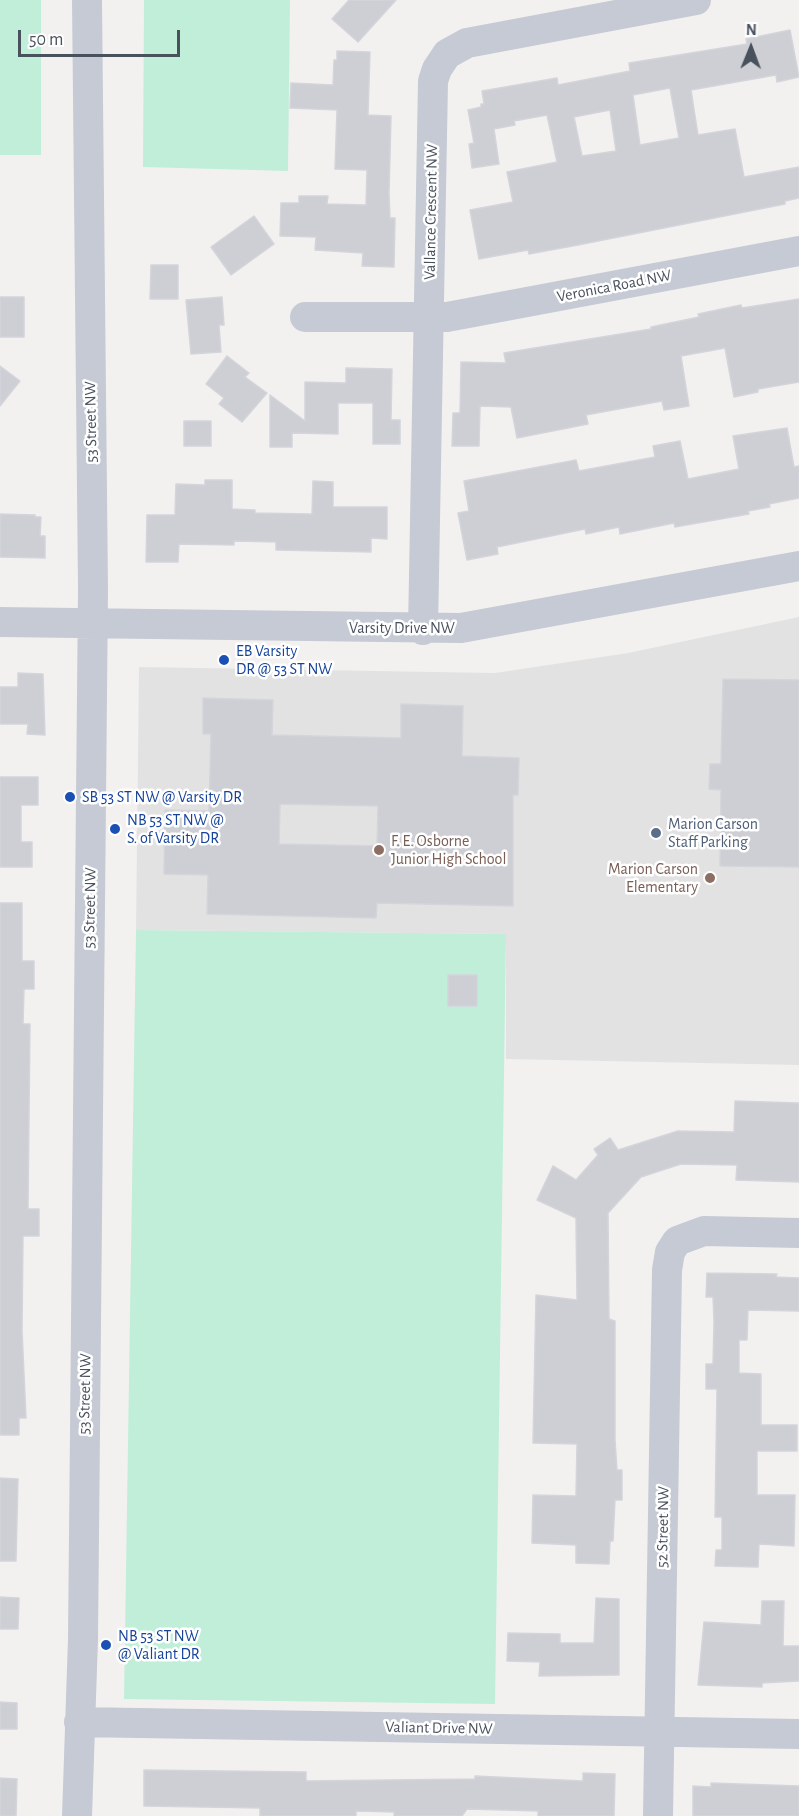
<!DOCTYPE html>
<style>
body{margin:0}
#map{position:relative;width:799px;height:1816px;overflow:hidden;background:#f3f1f0;font-family:"Alegreya Sans",sans-serif}
canvas{display:block}
.north{position:absolute;left:721px;top:18px;width:60px;height:60px;-webkit-text-stroke:4px #fff;paint-order:stroke;rotate:1deg;font-size:16px;font-weight:700;line-height:24px;text-align:center;color:#49515d}
.north::after{content:'';display:block;margin:auto;width:21px;height:27px;background:#49515d;clip-path:polygon(50% 0,100% 100%,50% 72%,0 100%)}
.scale{position:absolute;left:18px;top:30px;width:162px;height:27px;box-sizing:border-box;border:3px solid #49515d;border-top:0;padding-left:8px;font-size:18px;line-height:21px;white-space:nowrap;color:#49515d;-webkit-text-stroke:4px #fff;paint-order:stroke}
</style>
<div id="map">
<canvas width="799" height="1816"></canvas>
<div class="north">N</div>
<div class="scale">50 m</div>
</div>
<script>
const ctx = document.querySelector('canvas').getContext('2d');
ctx.lineJoin = 'round';
function fillPath(path, color) { ctx.fillStyle = color; ctx.fill(path, 'evenodd'); }
const shape = rows => new Path2D(rows.map(r => 'M' + r).join(''));
function strokePath(path, color, width, dash) { ctx.strokeStyle = color; ctx.lineWidth = width; ctx.lineCap = dash ? 'butt' : 'round'; ctx.setLineDash(dash || []); ctx.stroke(path); }
function label(font, color, halo, rows, align = 'center') {
  ctx.font = font + ' "Alegreya Sans",sans-serif'; ctx.lineWidth = 5; ctx.setLineDash([]); ctx.textBaseline = 'middle'; ctx.strokeStyle = halo; ctx.fillStyle = color; for (const [text, x, y, turn = 0] of rows) {
    ctx.save(); ctx.translate(x, y); ctx.rotate((+turn || 0) * Math.PI / 180); ctx.textAlign = isNaN(turn) ? turn : align; if (halo) ctx.strokeText(text, 0, 0); ctx.fillText(text, 0, 0); ctx.restore();
  }
}
const education = shape([
 [799,617,799,1065,506,1059,506,934,136,930,139,667,495,673,628,653]
]);
const green = shape([
 [0,0,41,0,41,155,0,155],
 [144,0,290,0,288,171,143,167],
 [136,930,506,934,495,1704,124,1699]
]);
const building = shape([
 [349,0,396,0,358,42,332,19,349,0],
 [790,30,799,77,777,82,776,75,691,90,698,135,735,129,744,177,799,167,799,198,785,201,785,204,578,245,529,254,528,250,479,259,470,210,513,202,507,172,557,162,547,115,514,121,515,125,494,129,499,164,472,168,469,144,474,143,468,110,481,107,481,104,484,104,482,91,557,78,558,85,630,71,629,63,747,44,746,39,790,30],
 [670,88,679,138,640,145,633,95,670,88],
 [610,110,616,151,582,156,574,117,610,110],
 [337,51,370,52,368,115,391,116,389,194,390,218,395,218,394,267,362,266,363,253,315,250,316,237,280,236,281,203,299,203,299,196,328,196,327,204,366,205,367,170,335,169,337,110,290,108,291,83,333,85,334,60,337,60,337,51],
 [254,216,274,244,231,275,211,247,254,216],
 [151,265,178,265,178,299,150,299,151,265],
 [0,297,24,297,24,337,0,337,0,297],
 [222,297,224,325,219,325,221,352,191,354,186,300,222,297],
 [799,299,799,382,758,389,758,392,734,397,725,348,681,356,689,406,664,410,662,401,586,415,588,424,517,438,511,407,480,406,479,446,452,446,453,413,460,413,461,362,506,363,504,353,651,329,651,327,699,317,698,314,741,305,742,308,799,299],
 [227,356,249,373,245,377,267,393,242,422,219,404,224,398,206,384,227,356],
 [0,366,20,381,0,406,0,366],
 [346,368,392,369,391,420,400,420,400,444,373,444,373,403,338,403,338,434,292,433,292,447,270,447,270,395,305,421,305,382,346,383,346,368],
 [184,421,211,421,211,446,184,446,184,421],
 [787,428,794,467,799,466,799,498,769,504,770,507,748,511,749,514,675,527,674,523,620,534,619,527,586,534,585,529,497,547,498,554,467,560,458,513,469,511,464,481,576,460,579,471,655,457,653,446,680,441,688,479,739,469,733,436,787,428],
 [205,480,232,480,232,509,255,510,255,513,312,514,313,481,333,482,333,507,387,507,387,539,371,538,371,552,276,550,276,542,234,541,234,545,179,544,178,562,146,562,147,515,175,515,176,484,205,485,205,480],
 [0,514,35,515,35,517,41,517,40,536,45,536,45,558,0,557,0,514],
 [18,673,43,674,45,735,27,734,28,724,0,724,0,687,18,687,18,673],
 [723,679,799,680,799,867,720,866,721,790,709,789,710,764,721,764,723,679],
 [203,698,273,700,272,735,401,738,401,704,463,706,462,756,519,758,518,795,513,795,513,906,377,903,376,918,207,914,208,875,164,874,165,810,209,811,211,734,203,734,203,698],
 [280,804,378,806,377,846,279,844,280,804],
 [0,777,38,777,38,805,21,805,21,842,32,842,32,867,0,867,0,777],
 [0,903,22,903,22,961,34,961,34,989,24,989,23,1024,30,1024,28,1209,39,1209,39,1236,23,1236,22,1330,26,1418,19,1418,19,1435,0,1435,0,903],
 [448,975,477,975,477,1006,448,1006,448,975],
 [735,1101,799,1103,799,1182,736,1180,737,1165,681,1164,641,1177,608,1213,609,1319,615,1321,615,1440,617,1470,622,1470,622,1500,615,1500,613,1541,610,1541,609,1564,576,1563,576,1545,532,1543,533,1495,576,1496,577,1444,533,1443,536,1295,577,1300,576,1218,537,1200,553,1166,576,1180,598,1155,594,1149,610,1138,618,1150,678,1131,734,1132,735,1101],
 [707,1273,777,1274,776,1277,799,1278,799,1311,748,1310,747,1340,739,1340,739,1373,761,1374,761,1425,797,1425,797,1451,757,1451,757,1495,795,1495,794,1546,759,1544,758,1567,715,1566,716,1550,722,1550,722,1517,715,1517,717,1389,706,1389,706,1364,713,1364,714,1321,713,1297,706,1297,707,1273],
 [0,1478,18,1479,16,1561,0,1561,0,1478],
 [0,1597,19,1598,18,1629,0,1629,0,1597],
 [596,1598,619,1599,619,1675,539,1676,540,1662,507,1661,508,1633,560,1634,560,1643,594,1643,596,1598],
 [762,1601,784,1601,783,1646,799,1646,799,1681,762,1683,762,1687,698,1685,704,1622,761,1625,762,1601],
 [0,1702,17,1703,17,1729,0,1729,0,1702],
 [144,1770,306,1772,306,1781,475,1779,475,1776,583,1781,583,1773,615,1774,614,1816,538,1816,538,1811,467,1809,462,1816,394,1816,394,1812,356,1811,356,1816,260,1816,260,1808,144,1806,144,1770],
 [0,1778,17,1779,16,1816,0,1816,0,1778],
 [711,1783,799,1786,799,1816,693,1816,693,1786,711,1787,711,1783]
]);
const minor = shape([
 [305,317,447,317,799,251],
 [0,622,461,628,799,566],
 [423,630,433,81,437,69,447,54,467,43,696,0],
 [79,1722,799,1734],
 [77,1816,83,1639,93,589,87,0],
 [658,1816,667,1270,670,1252,677,1241,704,1231,799,1233]
]);
const markers = [
 [224,660,6,"#1a4fb4"],
 [70,797,6,"#1a4fb4"],
 [115,829,6,"#1a4fb4"],
 [656,833,6,"#5c6f8a"],
 [379,850,6,"#8d6e63"],
 [710,878,6,"#8d6e63"],
 [106,1645,6,"#1a4fb4"]
];
const streetNames = [
 ["Vallance Crescent NW",431,212,-89],
 ["Veronica Road NW",614,286,-11],
 ["53 Street NW",91,422,-91],
 ["Varsity Drive NW",402,628],
 ["53 Street NW",90,908,-89],
 ["53 Street NW",85,1394,-89],
 ["52 Street NW",663,1527,-89],
 ["Valiant Drive NW",439,1728,1]
];
const transitNames = [
 ["EB Varsity",236,651],
 ["DR @ 53 ST NW",236,669],
 ["SB 53 ST NW @ Varsity DR",82,797],
 ["NB 53 ST NW @",127,820],
 ["S. of Varsity DR",127,838],
 ["NB 53 ST NW",118,1636],
 ["@ Valiant DR",118,1654]
];
const serviceNames = [
 ["Marion Carson",668,824],
 ["Staff Parking",668,842]
];
const educationNames = [
 ["F. E. Osborne",391,841],
 ["Junior High School",391,859],
 ["Marion Carson",698,869,"right"],
 ["Elementary",698,887,"right"]
];
fillPath(education, '#e3e2e2');
fillPath(green, '#c1eed9');
fillPath(building, '#cdcfd4');
strokePath(building, '#d4d5db', 1.5);
strokePath(minor, '#c5cad4', 30);
for (const [x, y, r, color] of markers) { const dot = new Path2D(); dot.arc(x, y, r, 0, 2 * Math.PI); ctx.fillStyle = color; ctx.fill(dot); strokePath(dot, '#fff', 2); }
label('16px', '#49515d', '#fff', streetNames);
label('16px', '#164399', '#fff', transitNames, 'left');
label('16px', '#4e5e75', '#fff', serviceNames, 'left');
label('16px', '#785e54', '#fff', educationNames, 'left');
</script>
